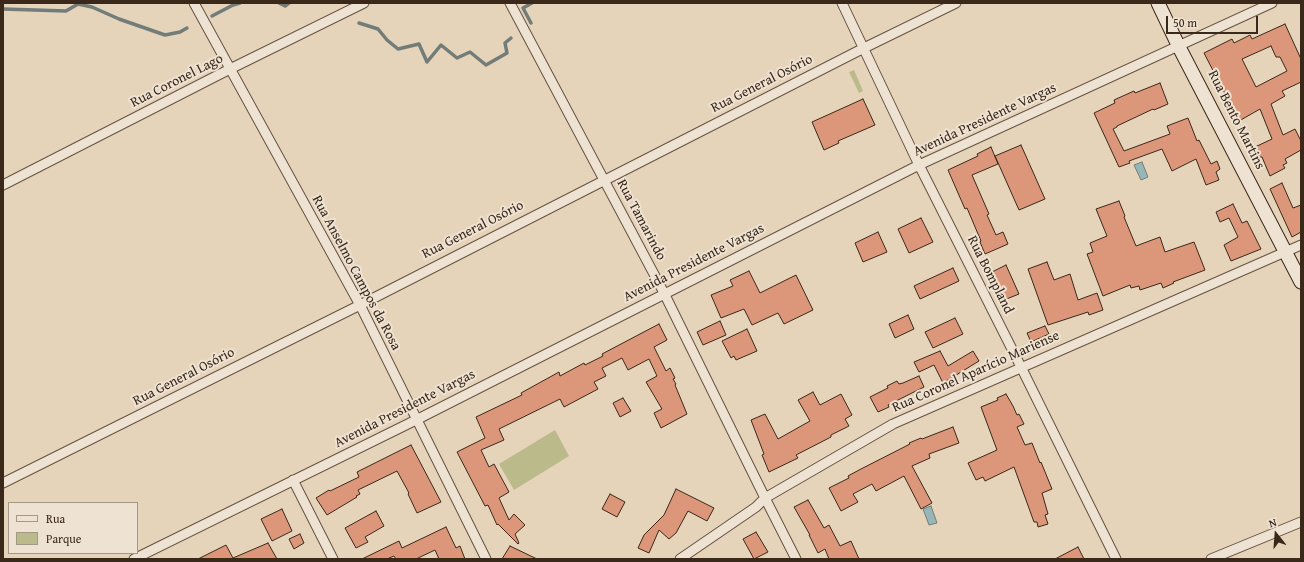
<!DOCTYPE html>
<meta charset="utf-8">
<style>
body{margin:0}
#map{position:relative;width:1304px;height:562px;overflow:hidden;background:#e5d3ba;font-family:"Gentium Book Plus",serif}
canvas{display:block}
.frame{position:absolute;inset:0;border:4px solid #3a281a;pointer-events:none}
.legend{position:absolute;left:8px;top:502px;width:130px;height:52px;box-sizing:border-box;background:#eee2d2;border:1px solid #a69888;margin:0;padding:5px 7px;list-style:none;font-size:12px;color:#3a281a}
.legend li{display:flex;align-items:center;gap:8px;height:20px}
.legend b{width:20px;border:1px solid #a69888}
.north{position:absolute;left:1256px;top:514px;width:40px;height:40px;-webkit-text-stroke:3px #eee2d2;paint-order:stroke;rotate:343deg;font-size:11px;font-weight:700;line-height:16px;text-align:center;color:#3a281a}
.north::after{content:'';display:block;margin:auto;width:14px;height:18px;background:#3a281a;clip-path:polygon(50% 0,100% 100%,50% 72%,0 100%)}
.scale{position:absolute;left:1166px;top:16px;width:92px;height:18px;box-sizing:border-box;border:2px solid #3a281a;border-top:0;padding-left:5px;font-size:12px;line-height:14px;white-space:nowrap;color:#3a281a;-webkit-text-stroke:3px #eee2d2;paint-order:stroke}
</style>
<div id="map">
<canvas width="1304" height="562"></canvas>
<div class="frame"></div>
<ul class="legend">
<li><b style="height:5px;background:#eee2d2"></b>Rua</li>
<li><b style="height:11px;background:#bbba8b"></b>Parque</li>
</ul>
<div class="north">N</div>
<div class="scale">50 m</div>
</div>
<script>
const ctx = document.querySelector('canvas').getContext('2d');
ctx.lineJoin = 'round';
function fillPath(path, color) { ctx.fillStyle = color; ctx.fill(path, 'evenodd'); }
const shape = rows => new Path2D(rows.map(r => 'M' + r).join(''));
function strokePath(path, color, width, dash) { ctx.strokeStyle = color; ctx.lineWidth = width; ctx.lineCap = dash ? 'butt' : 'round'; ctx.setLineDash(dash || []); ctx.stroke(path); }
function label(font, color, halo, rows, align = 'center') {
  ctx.font = font + ' "Gentium Book Plus",serif'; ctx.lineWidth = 4; ctx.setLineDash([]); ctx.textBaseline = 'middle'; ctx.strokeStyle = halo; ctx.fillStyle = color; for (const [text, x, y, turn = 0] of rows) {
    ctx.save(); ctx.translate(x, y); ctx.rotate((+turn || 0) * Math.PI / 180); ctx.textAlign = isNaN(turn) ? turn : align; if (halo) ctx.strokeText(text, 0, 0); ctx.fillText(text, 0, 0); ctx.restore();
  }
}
const green = shape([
 [854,70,863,91,859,93,849,72],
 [555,430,569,456,514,490,499,464]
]);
const water = shape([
 [1142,162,1148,177,1141,180,1134,165,1142,162],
 [931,506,937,523,929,525,923,509,931,506]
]);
const stream = shape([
 [279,3,285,6,289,3],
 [3,9,66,11,78,4,92,7,119,19,165,35,180,32,187,28],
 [212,16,233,5,240,3],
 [359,23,378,29,387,40,398,49,419,44,427,62,441,45,457,58,470,52,486,65,507,53,505,43,511,38],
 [531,23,523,8,532,3]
]);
const building = shape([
 [1285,24,1301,59,1301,82,1282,91,1285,96,1271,104,1283,135,1295,129,1301,141,1301,150,1285,159,1287,163,1283,165,1285,168,1270,176,1262,157,1260,157,1255,147,1272,139,1260,109,1239,121,1204,53,1232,39,1234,43,1250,35,1252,39,1285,24],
 [1271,46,1276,57,1280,57,1287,71,1256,87,1242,59,1271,46],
 [1160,83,1168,104,1154,110,1153,109,1117,126,1117,127,1113,129,1124,151,1170,134,1167,126,1188,118,1197,141,1199,140,1211,164,1217,161,1220,169,1216,172,1219,180,1206,185,1196,159,1172,171,1162,149,1129,161,1130,163,1119,167,1094,113,1115,103,1114,100,1134,91,1135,93,1160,83],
 [863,99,875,125,838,141,839,143,824,150,812,122,863,99],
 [1021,145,1045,199,1019,210,995,156,1021,145],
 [991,147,998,164,972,175,989,214,987,215,996,235,1003,232,1008,244,985,254,980,242,981,241,967,208,965,209,948,170,978,156,977,154,991,147],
 [1282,183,1293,208,1301,205,1301,232,1292,237,1270,189,1282,183],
 [1119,201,1125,216,1124,217,1136,246,1160,237,1165,252,1194,242,1205,270,1173,282,1174,283,1163,288,1161,283,1140,290,1139,286,1131,288,1130,285,1103,296,1087,254,1093,252,1090,243,1107,236,1096,209,1119,201],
 [1233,204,1242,223,1247,221,1261,249,1231,261,1224,245,1238,237,1229,218,1220,222,1216,212,1233,204],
 [921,218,933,242,909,253,898,229,921,218],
 [878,232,887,252,863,262,855,243,878,232],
 [1047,262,1054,280,1070,274,1078,300,1097,293,1103,310,1089,315,1088,312,1048,325,1028,269,1047,262],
 [1006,265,1019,294,1004,300,992,272,1006,265],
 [953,268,959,281,920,299,914,286,953,268],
 [749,271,760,293,796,275,813,310,784,324,778,313,752,325,744,309,721,318,711,295,733,286,730,280,749,271],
 [908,315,914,329,895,338,889,324,908,315],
 [955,318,963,334,933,348,925,332,955,318],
 [720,321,726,335,703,345,697,332,720,321],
 [659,324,667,340,654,347,666,371,670,368,675,378,673,379,676,384,675,385,687,414,661,428,654,413,662,409,646,382,657,376,649,359,628,370,622,358,602,368,606,376,594,382,598,389,564,407,560,399,499,429,504,440,481,450,489,467,494,464,509,492,499,498,509,520,514,514,525,525,515,534,519,543,518,544,498,524,497,525,488,505,485,506,457,452,485,438,476,417,522,395,521,393,559,372,560,376,584,363,585,365,603,356,602,354,659,324],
 [1045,326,1049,334,1031,342,1027,333,1045,326],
 [747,329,757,351,736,360,734,356,731,358,722,341,747,329],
 [940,351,948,366,973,351,979,361,943,383,934,365,919,372,914,362,940,351],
 [919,376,924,387,888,405,889,407,878,412,870,397,888,388,887,386,897,381,899,384,903,383,919,376],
 [813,392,820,405,841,394,852,415,845,419,849,426,831,435,831,437,796,455,798,458,769,472,762,455,764,454,751,420,765,414,778,439,810,421,798,400,813,392],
 [1006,394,1013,406,1017,415,1019,414,1024,424,1017,427,1025,445,1032,443,1040,463,1041,462,1052,489,1042,493,1048,514,1045,515,1048,524,1038,527,1037,522,1034,522,1014,467,985,481,983,477,976,480,968,463,997,450,981,407,998,400,997,398,1006,394],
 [623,398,631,411,620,417,613,403,623,398],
 [953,427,959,443,929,454,930,458,912,466,932,503,921,509,904,476,876,491,872,484,853,494,858,502,841,511,829,488,849,478,848,476,859,470,910,444,909,443,921,438,922,439,953,427],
 [411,445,441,502,417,513,408,494,409,493,397,471,358,490,360,494,356,496,357,497,327,515,316,498,329,490,330,491,359,477,357,472,411,445],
 [676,489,714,508,707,521,688,511,676,533,669,539,659,530,649,553,638,548,644,535,664,515,676,489],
 [610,494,625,502,617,517,602,509,610,494],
 [808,500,824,528,829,525,840,546,851,541,859,559,829,559,825,549,818,553,809,535,810,535,794,507,808,500],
 [282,509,292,531,272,541,261,519,282,509],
 [376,511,384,526,365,537,368,542,356,548,345,528,376,511],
 [446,527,456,548,460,546,465,559,439,559,435,550,416,559,396,559,394,556,387,559,362,559,399,541,402,548,446,527],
 [756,532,768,552,754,559,743,539,756,532],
 [300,534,304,543,294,549,289,539,300,534],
 [268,543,277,559,198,559,226,545,233,558,268,543],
 [510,546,537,559,502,559,510,546],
 [1078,547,1084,559,1055,559,1078,547]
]);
const street = shape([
 [194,3,360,305,486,559],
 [510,3,664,293,765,498,796,559],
 [842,3,919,165,1021,367,1116,559],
 [3,185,230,69,364,3],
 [293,480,333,559],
 [3,483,360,305,864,48,956,3],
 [134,559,416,420,919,165,1272,3],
 [680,559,756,507,765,498,893,424,1301,245],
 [1211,559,1301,522]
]);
const secondary = shape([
 [1158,3,1179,47,1301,282]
]);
const streetNames = [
 ["Rua Coronel Lago",177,81,-27],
 ["Rua General Osório",762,84,-27],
 ["Avenida Presidente Vargas",985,120,-25],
 ["Rua Bento Martins",1236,120,63],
 ["Rua Tamarindo",641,220,62],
 ["Rua General Osório",473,230,-27],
 ["Avenida Presidente Vargas",694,263,-27],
 ["Rua Anselmo Campos da Rosa",356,273,62],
 ["Rua Bompland",990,275,63],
 ["Rua Coronel Aparício Mariense",976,372,-24],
 ["Rua General Osório",184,377,-27],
 ["Avenida Presidente Vargas",405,409,-27]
];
fillPath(green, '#bbba8b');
fillPath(water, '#98b6b8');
strokePath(water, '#727d79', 1);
strokePath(stream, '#727d79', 3.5);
fillPath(building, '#dc967a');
strokePath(building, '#3a281a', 1);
strokePath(street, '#655342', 11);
strokePath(secondary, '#3a281a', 15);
strokePath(street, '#eee2d2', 9);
strokePath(secondary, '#eee2d2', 13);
label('14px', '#3a281a', '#eee2d2', streetNames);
</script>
